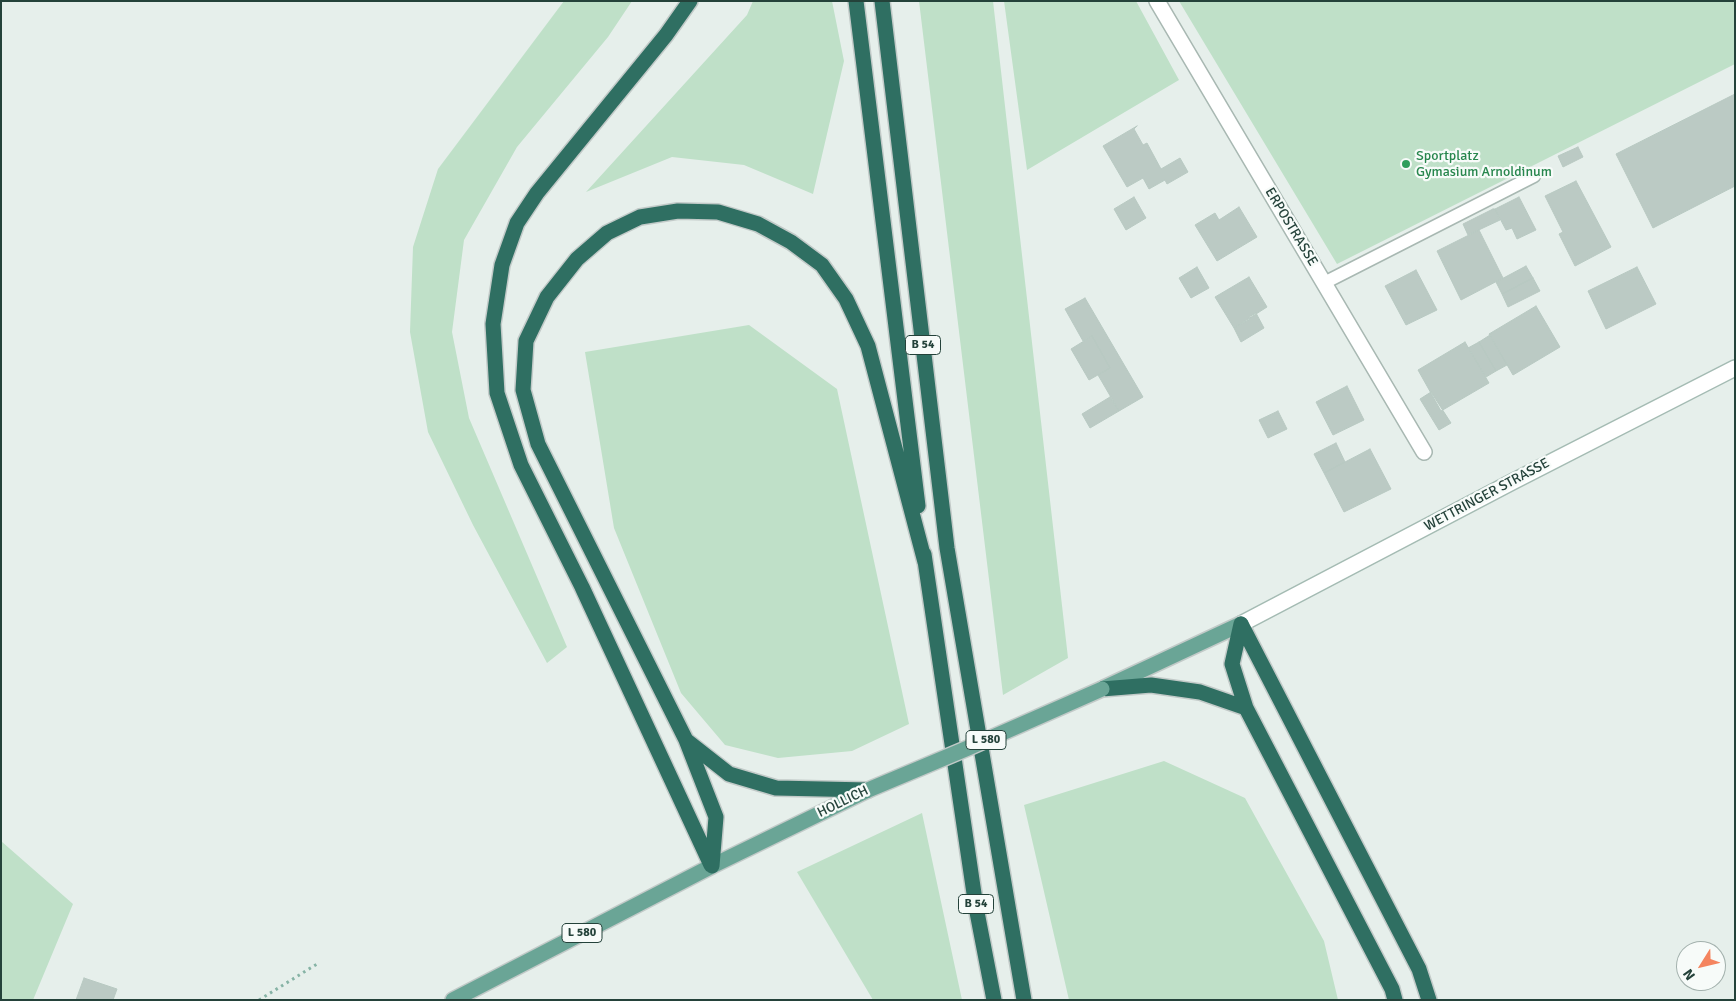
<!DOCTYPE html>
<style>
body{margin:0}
#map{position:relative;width:1736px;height:1001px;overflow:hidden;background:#e6efeb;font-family:Signika,sans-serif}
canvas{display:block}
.frame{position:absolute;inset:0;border:2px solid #24423a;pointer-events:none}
.north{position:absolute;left:1676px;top:941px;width:50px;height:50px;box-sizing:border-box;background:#f7fbf9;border:1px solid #a3b1ad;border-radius:50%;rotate:234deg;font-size:14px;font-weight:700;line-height:20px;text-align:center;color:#24423a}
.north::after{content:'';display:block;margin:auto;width:18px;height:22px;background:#f4845f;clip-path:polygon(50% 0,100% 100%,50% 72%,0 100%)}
</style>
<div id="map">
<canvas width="1736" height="1001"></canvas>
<div class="frame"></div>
<div class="north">N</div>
</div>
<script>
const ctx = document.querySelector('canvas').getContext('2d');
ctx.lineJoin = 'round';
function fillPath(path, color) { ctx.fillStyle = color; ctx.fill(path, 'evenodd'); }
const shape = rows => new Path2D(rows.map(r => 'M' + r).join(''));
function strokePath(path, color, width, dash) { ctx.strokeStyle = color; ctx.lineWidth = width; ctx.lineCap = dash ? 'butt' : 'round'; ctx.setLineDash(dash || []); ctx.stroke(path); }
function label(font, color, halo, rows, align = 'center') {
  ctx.font = font + ' Signika,sans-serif'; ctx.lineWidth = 4.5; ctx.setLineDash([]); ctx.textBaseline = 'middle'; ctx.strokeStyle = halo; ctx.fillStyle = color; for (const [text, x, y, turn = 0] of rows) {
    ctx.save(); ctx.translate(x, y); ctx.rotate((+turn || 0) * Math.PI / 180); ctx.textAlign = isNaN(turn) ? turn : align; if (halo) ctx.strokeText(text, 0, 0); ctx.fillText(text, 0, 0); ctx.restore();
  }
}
const green = shape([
 [564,1,632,1,608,37,517,147,464,240,452,332,469,418,567,647,547,663,473,525,428,432,410,332,413,247,438,169],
 [753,1,832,1,844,61,813,194,744,165,672,157,586,192,747,15],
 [919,1,993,1,1068,658,1003,695],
 [1004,1,1136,1,1179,80,1027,170],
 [1179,1,1735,1,1735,64,1337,264],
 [749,325,837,389,909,724,852,751,778,758,725,745,681,693,614,528,585,352],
 [1164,761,1245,798,1324,941,1338,1000,1069,1000,1024,805],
 [922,813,962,1000,873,1000,797,872],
 [1,841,73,904,33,1000,1,1000]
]);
const building = shape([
 [1735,94,1735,186,1653,228,1616,154,1735,94],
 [1137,126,1134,129,1143,145,1147,143,1161,169,1180,158,1188,172,1167,184,1165,180,1149,189,1143,178,1127,187,1103,146,1137,126],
 [1578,147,1583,157,1563,167,1558,156,1578,147],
 [1576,181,1611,247,1575,266,1559,234,1563,232,1545,196,1576,181],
 [1134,197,1146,218,1126,230,1114,209,1134,197],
 [1519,197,1536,230,1517,239,1512,228,1506,230,1495,209,1519,197],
 [1239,207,1257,237,1217,261,1195,225,1215,213,1219,220,1239,207],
 [1493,209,1495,209,1500,220,1468,235,1463,224,1493,209],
 [1479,230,1503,278,1461,300,1437,251,1479,230],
 [1526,266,1533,278,1502,294,1496,282,1526,266],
 [1197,267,1209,288,1191,298,1179,278,1197,267],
 [1637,267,1656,304,1606,329,1588,291,1637,267],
 [1416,270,1437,310,1406,325,1385,286,1416,270],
 [1249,277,1267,307,1234,328,1215,297,1249,277],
 [1533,278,1540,291,1508,307,1502,294,1533,278],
 [1085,298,1143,397,1119,411,1098,375,1110,368,1092,336,1083,341,1065,309,1085,298],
 [1536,306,1560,347,1513,375,1489,334,1536,306],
 [1256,313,1264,328,1241,342,1234,328,1250,319,1249,317,1256,313],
 [1490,335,1507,365,1496,371,1479,342,1490,335],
 [1092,336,1110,368,1089,380,1071,349,1092,336],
 [1465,342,1489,383,1441,411,1418,370,1465,342],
 [1479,342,1496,371,1486,377,1468,348,1479,342],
 [1347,386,1364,420,1333,435,1316,402,1347,386],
 [1431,392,1451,423,1439,430,1420,399,1431,392],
 [1110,397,1119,411,1090,428,1082,414,1110,397],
 [1278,411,1287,429,1268,438,1259,420,1278,411],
 [1336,443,1345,462,1324,473,1314,454,1336,443],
 [1370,449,1391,489,1344,512,1324,473,1370,449],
 [84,978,117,989,113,1000,76,1000,84,978]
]);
const path = shape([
 [259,1000,317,964]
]);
const lane = shape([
 [1324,283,1534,176]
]);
const street = shape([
 [1157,1,1424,452]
]);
const secondary = shape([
 [1241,624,1512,482,1735,368]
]);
const primary = shape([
 [1104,688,1241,624],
 [453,1000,712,866,868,790]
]);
const highway = shape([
 [690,1,666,35,537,193,517,223,502,265,493,324,497,393,521,465,582,587,711,865],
 [856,1,918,506],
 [882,1,947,548,1024,1000],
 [924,554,976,907,994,1000],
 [1241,624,1419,969,1429,1000],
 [1241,624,1232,664,1246,708,1392,989,1395,1000],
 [1102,689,1151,685,1200,692,1246,708],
 [687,741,729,774,776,788,868,790],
 [712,866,716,817,686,740,538,444,523,390,526,341,547,297,577,259,607,233,640,217,678,211,718,212,758,224,791,242,822,265,846,299,868,346,925,562]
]);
const primaryBridge = shape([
 [868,790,968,748,1102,689]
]);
const markers = [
 [1406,164,5,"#2e9e5b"]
];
const shields = [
 [923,345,35],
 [986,740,40],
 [976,904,35],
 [582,933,40]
];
const shieldNames = [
 ["B 54",923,345],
 ["L 580",986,740],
 ["B 54",976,904],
 ["L 580",582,933]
];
const leisureNames = [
 ["Sportplatz",1416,156],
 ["Gymasium Arnoldinum",1416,172]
];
const streetNames = [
 ["ERPOSTRASSE",1291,227,59],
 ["WETTRINGER STRASSE",1487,495,-28],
 ["HOLLICH",843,802,-26]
];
fillPath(green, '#bfe0c8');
fillPath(building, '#bbcac4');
strokePath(building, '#b8c9c2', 1);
strokePath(lane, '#a8b8b2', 15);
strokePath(street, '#a8b8b2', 18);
strokePath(secondary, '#a4bbb3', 18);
strokePath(primary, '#c2cac8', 18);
strokePath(highway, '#c2cac8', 18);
strokePath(path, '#86b3a5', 3, [2.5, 4]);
strokePath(lane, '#fff', 12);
strokePath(street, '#fff', 15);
strokePath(secondary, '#fff', 15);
strokePath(primary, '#6aa596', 15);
strokePath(highway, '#2f6f62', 15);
strokePath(primaryBridge, '#c2cac8', 18, []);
strokePath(primaryBridge, '#6aa596', 15);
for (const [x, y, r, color] of markers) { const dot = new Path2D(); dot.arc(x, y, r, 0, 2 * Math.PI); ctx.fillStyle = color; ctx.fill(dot); strokePath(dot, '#f7fbf9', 2); }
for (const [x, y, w] of shields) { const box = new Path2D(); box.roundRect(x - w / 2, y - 9.5, w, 19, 4); ctx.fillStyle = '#f7fbf9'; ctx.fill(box); strokePath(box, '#24423a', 1); }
label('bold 12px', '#24423a', null, shieldNames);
label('14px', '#27864d', '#f7fbf9', leisureNames, 'left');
label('14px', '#24423a', '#f7fbf9', streetNames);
</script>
